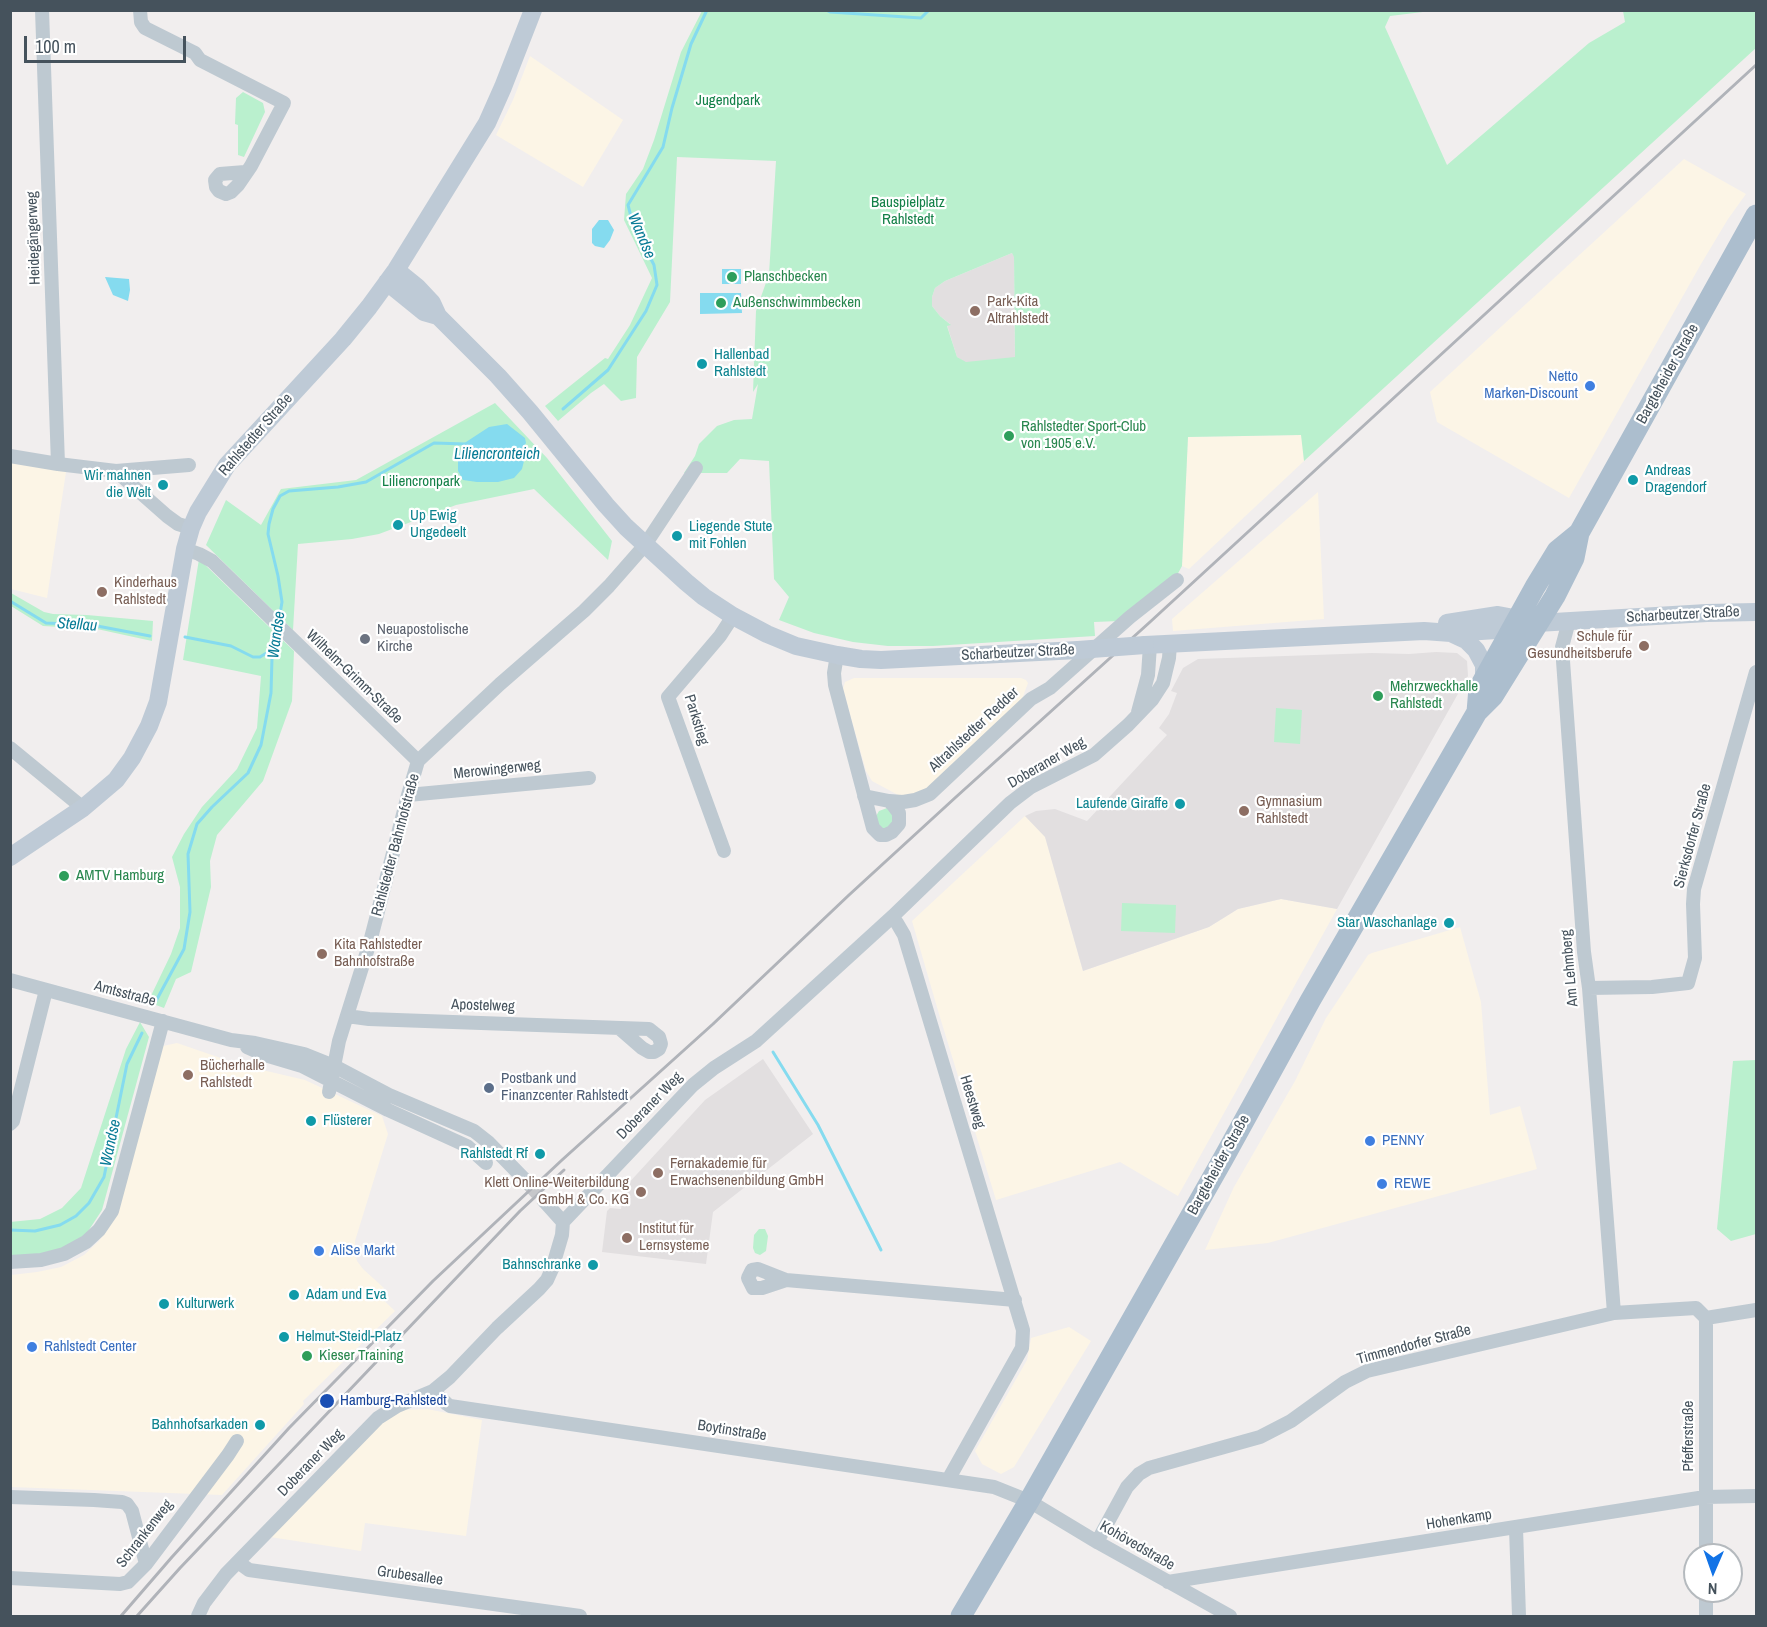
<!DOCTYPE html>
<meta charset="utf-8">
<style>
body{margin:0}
#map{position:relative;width:1767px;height:1627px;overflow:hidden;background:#f1eeee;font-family:"Archivo Narrow",sans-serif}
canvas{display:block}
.frame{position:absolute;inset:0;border:12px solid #45525c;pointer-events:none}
.north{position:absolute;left:1683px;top:1543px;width:60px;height:60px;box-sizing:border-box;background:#fff;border:2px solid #b5babe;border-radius:50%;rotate:182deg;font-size:16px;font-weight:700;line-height:24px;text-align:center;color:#45525c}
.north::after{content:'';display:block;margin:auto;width:21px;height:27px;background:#1273e6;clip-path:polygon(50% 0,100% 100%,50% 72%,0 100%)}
.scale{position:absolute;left:24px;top:36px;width:162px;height:27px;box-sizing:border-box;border:3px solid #45525c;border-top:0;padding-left:8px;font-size:18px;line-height:21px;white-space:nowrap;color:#45525c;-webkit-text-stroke:4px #fff;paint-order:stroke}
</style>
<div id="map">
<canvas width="1767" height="1627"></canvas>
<div class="frame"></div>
<div class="north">N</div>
<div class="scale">100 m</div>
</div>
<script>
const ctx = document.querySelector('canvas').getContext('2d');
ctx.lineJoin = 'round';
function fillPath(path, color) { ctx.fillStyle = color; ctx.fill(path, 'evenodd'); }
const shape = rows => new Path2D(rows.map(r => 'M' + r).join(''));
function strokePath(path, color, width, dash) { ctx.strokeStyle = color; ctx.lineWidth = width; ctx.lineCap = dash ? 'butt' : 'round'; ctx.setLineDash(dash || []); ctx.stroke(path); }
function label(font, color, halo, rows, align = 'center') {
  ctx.font = font + ' "Archivo Narrow",sans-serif'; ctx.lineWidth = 4.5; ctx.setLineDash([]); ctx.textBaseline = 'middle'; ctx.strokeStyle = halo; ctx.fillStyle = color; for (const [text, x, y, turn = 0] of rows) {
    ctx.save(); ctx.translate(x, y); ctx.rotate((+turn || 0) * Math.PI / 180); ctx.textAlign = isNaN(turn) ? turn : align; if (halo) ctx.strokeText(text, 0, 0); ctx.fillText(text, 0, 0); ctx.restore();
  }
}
const commercial = shape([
 [530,56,623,120,583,187,496,135,513,100],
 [1684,159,1746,194,1728,219,1701,264,1569,498,1437,422,1430,392],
 [1302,435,1304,461,1189,569,1182,566,1188,437],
 [11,460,66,472,47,598,11,589],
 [1318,492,1324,619,1173,631,1172,619],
 [854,678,1021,678,1026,680,1028,683,1022,699,934,784,918,793,900,796,872,781,866,771,843,689,845,682],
 [1025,816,1045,836,1083,971,1209,927,1238,909,1281,899,1337,909,1178,1196,1120,1162,996,1200,939,1014,912,921],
 [1460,927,1481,1002,1490,1115,1520,1106,1537,1169,1268,1243,1205,1250,1234,1187,1295,1081,1326,1018,1368,955,1372,953],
 [177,1043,241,1065,305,1080,382,1116,388,1134,355,1241,355,1252,357,1261,363,1269,384,1288,377,1294,395,1311,303,1401,304,1404,222,1495,11,1487,11,1275,37,1272,61,1267,84,1255,99,1241,112,1221,163,1046],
 [1069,1327,1091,1341,1014,1467,1001,1474,982,1464,975,1451,1027,1360,1031,1338],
 [427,1409,482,1420,466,1536,365,1523,361,1551,270,1537,384,1419,400,1410]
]);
const education = shape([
 [1012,253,1014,256,1015,358,966,363,957,357,947,325,950,324,940,316,932,306,932,297,935,288,945,281],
 [1436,652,1457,653,1467,661,1468,676,1337,909,1281,899,1238,909,1209,927,1083,971,1045,837,1025,816,1036,811,1055,809,1087,821,1167,735,1159,728,1169,714,1177,693,1171,691,1183,668,1198,659,1372,653,1409,654],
 [763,1059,813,1134,713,1212,706,1264,602,1252,607,1211,610,1208,621,1209,625,1187,705,1100]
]);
const green = shape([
 [702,11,1431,11,1390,16,1385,27,1447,165,1589,43,1625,22,1623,11,1756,11,1756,48,1304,461,1301,435,1188,437,1182,566,1176,577,1119,621,1094,622,1095,636,933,646,888,646,853,642,814,633,779,620,789,597,774,579,769,461,740,459,727,473,684,473,695,456,699,444,717,426,734,420,752,419,758,384,753,392,756,311,769,274,776,161,677,157,670,302,637,357,636,398,621,401,604,384,591,393,558,421,545,406,605,358,608,359,630,325,652,278,624,220,626,194,643,169,654,140,681,52],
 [1012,253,1014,257,1015,357,966,362,957,357,947,326,951,325,940,316,932,306,932,297,935,288,945,281],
 [243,92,263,103,265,112,244,157,238,155,238,125,235,124,236,98],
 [495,403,547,458,612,541,608,560,534,489,456,505,379,534,352,539,298,544,293,630,206,545,226,500,261,525,281,489,356,480],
 [199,559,294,651,292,701,263,781,217,835,210,861,211,887,191,972,176,979,164,1008,148,1002,171,954,180,928,180,887,172,857,184,834,202,807,237,769,257,728,261,676,183,660],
 [11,593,44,612,53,614,87,615,153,621,152,641,97,629,43,626,11,606],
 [1276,708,1302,710,1300,744,1274,742],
 [887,808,891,809,895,823,882,830,876,823,875,818,879,811],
 [1122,903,1176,905,1175,933,1121,931],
 [140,1022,149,1037,102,1210,85,1236,62,1248,40,1255,11,1257,10,1222,40,1219,62,1208,81,1188,126,1049],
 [1756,1060,1756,1234,1731,1241,1717,1229,1733,1061],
 [759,1229,765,1229,768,1236,766,1251,760,1255,755,1253,753,1248,754,1235]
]);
const water = shape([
 [599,220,608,220,614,230,610,240,604,248,595,246,592,243,592,229],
 [722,269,741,269,741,284,722,284],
 [105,277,129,279,130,290,128,301,113,295],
 [700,293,741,293,742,313,700,314],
 [507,424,525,438,526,443,523,448,524,461,522,469,514,478,498,482,477,482,463,480,458,471,458,457,463,444,489,427]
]);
const stream = shape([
 [826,10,830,12,921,18,929,10],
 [563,409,608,370,646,311,657,285,654,265,633,224,628,205,663,147,672,108,691,44,707,10],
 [10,601,46,623,92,625,150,636],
 [279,620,282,602,278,576,268,534,269,524,273,509,280,496,289,491,338,487,366,482,434,443,466,444],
 [185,637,231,646,253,657,260,657,273,649],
 [156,1001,184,949,190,912,188,854,197,824,212,807,248,773,261,745,271,693,272,658,277,630],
 [773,1052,818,1125,881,1250],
 [10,1230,35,1231,60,1225,76,1216,89,1203,104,1177,127,1064,142,1033]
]);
const minorTunnel = shape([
 [528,1183,545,1202]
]);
const minor = shape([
 [42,10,58,464],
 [140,10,141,22,145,28,195,53,200,60,284,103,251,166,238,185,231,192,226,194,219,191,216,187,215,180,220,174,245,172],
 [10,456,58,464,116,471,167,516,178,524,191,528],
 [116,471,189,465],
 [185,549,199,554,212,561,418,761],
 [1569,621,1562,647,1584,952,1589,988,1614,1313],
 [837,655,834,673,835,685,873,828,880,835,886,835,892,832,899,824,899,813,893,805,889,801],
 [1138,712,1148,675,1150,645],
 [10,748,83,808],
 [408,795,589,778],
 [864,796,889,801,903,802,915,800,930,794,1031,699,1050,688,1130,617,1177,580],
 [724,851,668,697,720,636,733,616],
 [892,917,897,923,904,935,1023,1330,1022,1348,948,1480],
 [10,980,231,1040,255,1043,304,1054,334,1066,389,1095,474,1131,488,1142,528,1183],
 [1589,988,1652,987,1688,983,1695,958,1693,904,1694,889,1756,672],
 [347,1016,369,1019,649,1029,659,1037,661,1044,659,1049,654,1052,649,1052,642,1048,619,1028],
 [247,1047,265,1055,302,1066,388,1110,467,1146,486,1163],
 [329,1092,339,1041,370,942,408,795,418,761,500,684,584,611,609,586,645,545,696,468],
 [10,1124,13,1121,46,990],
 [545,1202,563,1222],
 [10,1262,41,1260,64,1254,86,1242,99,1230,112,1211,163,1021],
 [786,1280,762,1288,753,1288,748,1278,752,1270,758,1269,786,1280,1015,1300],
 [1706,1318,1756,1310],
 [433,1391,447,1404,450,1406,994,1487,1029,1501,1097,1542,1230,1616],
 [10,1497,94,1500,122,1502,127,1504,132,1511,146,1564],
 [1516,1528,1519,1616],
 [1097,1542,1127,1487,1139,1474,1149,1468,1260,1437,1291,1421,1345,1382,1367,1371,1614,1313,1696,1308,1706,1318],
 [1706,1555,1706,1318],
 [238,1562,249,1570,580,1616],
 [10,1578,120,1584,128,1582,146,1564,228,1455,237,1441],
 [1168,1582,1705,1497,1756,1496],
 [1706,1591,1706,1616],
 [198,1616,204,1603,226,1574,378,1418,397,1406,433,1391,450,1377,497,1328,539,1289,547,1280,552,1269,562,1235,563,1222,693,1085,714,1068,756,1041,892,917,1010,803,1031,787,1094,755,1128,725,1152,700,1163,683,1169,658,1170,644]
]);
const secondary = shape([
 [396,270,417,287,432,303,438,316,498,376,530,412,606,505,626,527,686,582,704,597,733,616,767,634,796,646,837,655,861,659,881,660,1078,650],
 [387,282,424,312,438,316],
 [1447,623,1498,615,1530,621],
 [1451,633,1466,640,1476,650,1484,665,1484,679],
 [1145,645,1424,631,1451,633,1481,631,1512,629,1537,623,1707,613,1756,612],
 [10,857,83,808,116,780,132,758,149,726,158,702,185,549,191,528,198,512,227,465,343,339,369,307,396,270,487,123,503,87,533,10]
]);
const primary = shape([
 [1477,712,1479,688,1535,587,1557,551,1579,533],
 [961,1616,1029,1501,1223,1159,1310,1001,1477,712,1493,696,1555,596,1574,558,1579,533,1756,215]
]);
const rail = shape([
 [121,1616,172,1557,289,1428,433,1281,562,1160,713,1024,849,895,956,797,1150,622,1756,65],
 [137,1616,180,1568,520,1211,564,1170]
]);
const secondaryBridge = shape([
 [1078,650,1145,645]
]);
const markers = [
 [732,277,6,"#2e9e5b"],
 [721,303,6,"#2e9e5b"],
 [975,311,6,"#8d6e63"],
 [702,364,6,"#0f9aa8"],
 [1590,386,6,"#3f7fe0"],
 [1009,436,6,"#2e9e5b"],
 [1633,480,6,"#0f9aa8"],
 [163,485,6,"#0f9aa8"],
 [398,525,6,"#0f9aa8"],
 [677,536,6,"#0f9aa8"],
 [102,592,6,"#8d6e63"],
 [365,639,6,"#6b7280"],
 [1644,646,6,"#8d6e63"],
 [1378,696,6,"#2e9e5b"],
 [1180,804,6,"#0f9aa8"],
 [1244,811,6,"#8d6e63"],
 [64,876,6,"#2e9e5b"],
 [1449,923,6,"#0f9aa8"],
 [322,954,6,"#8d6e63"],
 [188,1075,6,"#8d6e63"],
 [489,1088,6,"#5c6f8a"],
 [311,1121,6,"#0f9aa8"],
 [1370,1141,6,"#3f7fe0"],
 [540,1154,6,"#0f9aa8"],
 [658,1173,6,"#8d6e63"],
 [1382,1184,6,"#3f7fe0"],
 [641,1192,6,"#8d6e63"],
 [627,1238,6,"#8d6e63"],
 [319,1251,6,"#3f7fe0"],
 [593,1265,6,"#0f9aa8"],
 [294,1295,6,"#0f9aa8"],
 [164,1304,6,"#0f9aa8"],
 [284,1337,6,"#0f9aa8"],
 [32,1347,6,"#3f7fe0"],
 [307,1356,6,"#2e9e5b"],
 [327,1401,8,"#1a4fb4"],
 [260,1425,6,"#0f9aa8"]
];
const parkNames = [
 ["Jugendpark",728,101],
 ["Bauspielplatz",908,203],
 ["Rahlstedt",908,220],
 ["Liliencronpark",421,482]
];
const streetNames = [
 ["Heidegängerweg",34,238,-92],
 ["Bargteheider Straße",1668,374,-61],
 ["Rahlstedter Straße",256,435,-49],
 ["Scharbeutzer Straße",1683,615,-3],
 ["Scharbeutzer Straße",1018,653,-3],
 ["Wilhelm-Grimm-Straße",354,677,44],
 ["Parkstieg",696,720,73],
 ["Altrahlstedter Redder",974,730,-43],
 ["Doberaner Weg",1047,763,-30],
 ["Merowingerweg",497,770,-6],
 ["Sierksdorfer Straße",1693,836,-75],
 ["Rahlstedter Bahnhofstraße",396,845,-75],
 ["Am Lehmberg",1570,968,-95],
 ["Amtsstraße",125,994,15],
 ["Apostelweg",483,1006,2],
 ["Heestweg",972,1102,73],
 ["Doberaner Weg",650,1106,-46],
 ["Bargteheider Straße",1219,1165,-61],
 ["Timmendorfer Straße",1414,1345,-15],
 ["Boytinstraße",732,1431,9],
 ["Pfefferstraße",1689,1436,-90],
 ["Doberaner Weg",311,1463,-46],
 ["Hohenkamp",1459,1520,-9],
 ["Schrankenweg",145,1534,-52],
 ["Kohövedstraße",1137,1546,30],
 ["Grubesallee",410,1576,8]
];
const leisureNames = [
 ["Planschbecken",744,277],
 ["Außenschwimmbecken",733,303],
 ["Rahlstedter Sport-Club",1021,427],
 ["von 1905 e.V.",1021,444],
 ["Mehrzweckhalle",1390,687],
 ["Rahlstedt",1390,704],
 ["AMTV Hamburg",76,876],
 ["Kieser Training",319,1356]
];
const educationNames = [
 ["Park-Kita",987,302],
 ["Altrahlstedt",987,319],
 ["Kinderhaus",114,583],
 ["Rahlstedt",114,600],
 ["Schule für",1632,637,"right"],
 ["Gesundheitsberufe",1632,654,"right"],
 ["Gymnasium",1256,802],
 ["Rahlstedt",1256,819],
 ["Kita Rahlstedter",334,945],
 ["Bahnhofstraße",334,962],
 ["Bücherhalle",200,1066],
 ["Rahlstedt",200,1083],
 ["Fernakademie für",670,1164],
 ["Erwachsenenbildung GmbH",670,1181],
 ["Klett Online-Weiterbildung",629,1183,"right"],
 ["GmbH & Co. KG",629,1200,"right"],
 ["Institut für",639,1229],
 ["Lernsysteme",639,1246]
];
const cultureNames = [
 ["Hallenbad",714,355],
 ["Rahlstedt",714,372],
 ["Andreas",1645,471],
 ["Dragendorf",1645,488],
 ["Wir mahnen",151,476,"right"],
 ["die Welt",151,493,"right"],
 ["Up Ewig",410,516],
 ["Ungedeelt",410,533],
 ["Liegende Stute",689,527],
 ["mit Fohlen",689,544],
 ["Laufende Giraffe",1168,804,"right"],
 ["Star Waschanlage",1437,923,"right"],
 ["Flüsterer",323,1121],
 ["Rahlstedt Rf",528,1154,"right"],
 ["Bahnschranke",581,1265,"right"],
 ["Adam und Eva",306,1295],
 ["Kulturwerk",176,1304],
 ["Helmut-Steidl-Platz",296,1337],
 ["Bahnhofsarkaden",248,1425,"right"]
];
const shopNames = [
 ["Netto",1578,377,"right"],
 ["Marken-Discount",1578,394,"right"],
 ["PENNY",1382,1141],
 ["REWE",1394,1184],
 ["AliSe Markt",331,1251],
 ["Rahlstedt Center",44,1347]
];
const worshipNames = [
 ["Neuapostolische",377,630],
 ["Kirche",377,647]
];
const serviceNames = [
 ["Postbank und",501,1079],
 ["Finanzcenter Rahlstedt",501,1096]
];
const transitNames = [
 ["Hamburg-Rahlstedt",340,1401]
];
const waterNames = [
 ["Wandse",641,236,67],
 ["Liliencronteich",497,455],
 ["Stellau",77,625,4],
 ["Wandse",277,635,-82],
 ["Wandse",111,1143,-78]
];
fillPath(commercial, '#fcf5e6');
fillPath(education, '#e2dfe0');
fillPath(green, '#baf0ce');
fillPath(water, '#85dbef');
strokePath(stream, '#85dbef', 3);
strokePath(minorTunnel, '#c6c7ca', 14, [14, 7]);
strokePath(minor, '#bec9d1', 14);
strokePath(secondary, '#becad6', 18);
strokePath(primary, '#acbece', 21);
strokePath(rail, '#b0b3b9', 3);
strokePath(secondaryBridge, '#becad6', 18);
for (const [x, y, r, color] of markers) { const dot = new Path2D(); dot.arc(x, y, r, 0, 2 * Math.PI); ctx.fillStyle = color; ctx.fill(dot); strokePath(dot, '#fff', 2); }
label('15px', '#138048', '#fff', parkNames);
label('15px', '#45525c', '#fff', streetNames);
label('15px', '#27864d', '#fff', leisureNames, 'left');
label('15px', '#785e54', '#fff', educationNames, 'left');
label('15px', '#0d838f', '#fff', cultureNames, 'left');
label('15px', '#366cbe', '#fff', shopNames, 'left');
label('15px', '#5b616d', '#fff', worshipNames, 'left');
label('15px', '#4e5e75', '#fff', serviceNames, 'left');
label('15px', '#164399', '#fff', transitNames, 'left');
label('italic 16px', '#087b96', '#fff', waterNames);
</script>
